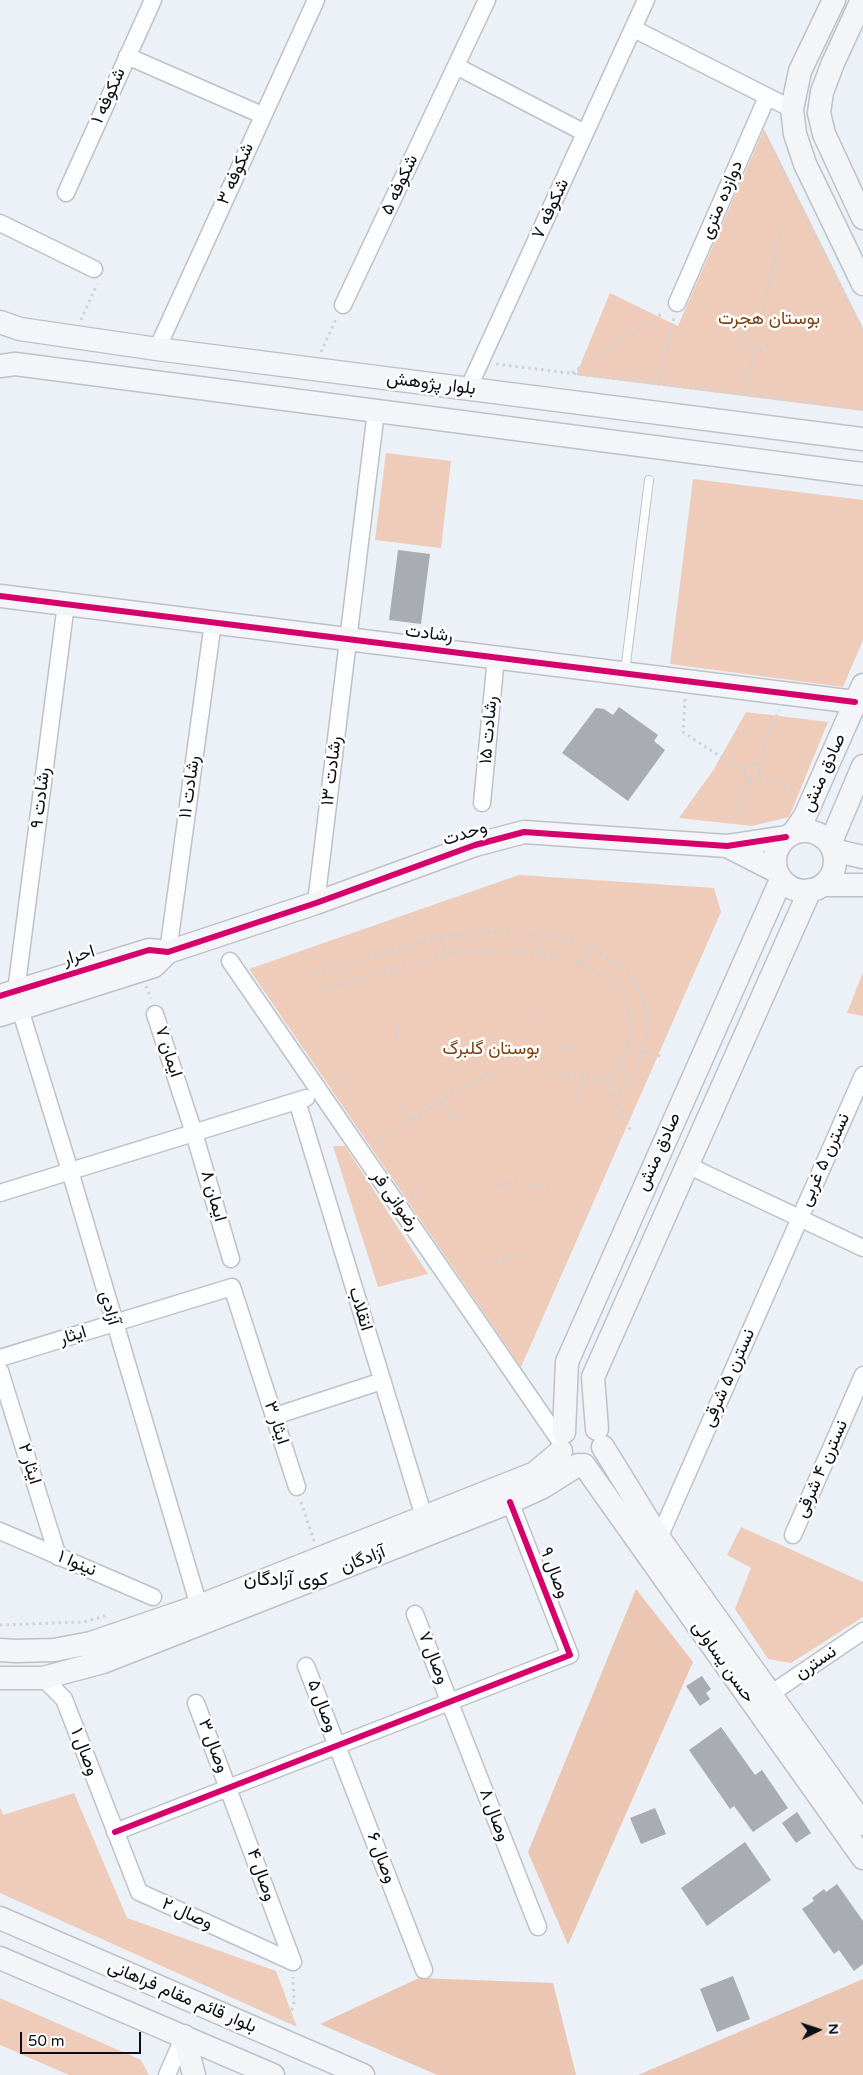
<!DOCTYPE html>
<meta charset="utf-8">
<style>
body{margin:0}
#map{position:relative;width:863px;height:2075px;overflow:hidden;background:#ecf0f7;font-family:"Varela Round",sans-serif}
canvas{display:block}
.north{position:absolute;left:793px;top:2005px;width:50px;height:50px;-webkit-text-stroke:4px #fff;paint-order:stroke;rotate:86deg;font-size:14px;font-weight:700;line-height:20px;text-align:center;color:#0c0f14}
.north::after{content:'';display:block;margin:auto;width:18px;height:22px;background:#0c0f14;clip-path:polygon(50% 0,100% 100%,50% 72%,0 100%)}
.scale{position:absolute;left:20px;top:2032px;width:121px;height:22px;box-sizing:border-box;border:2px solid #0c0f14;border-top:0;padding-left:6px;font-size:15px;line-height:18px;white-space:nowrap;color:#0c0f14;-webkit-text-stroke:4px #fff;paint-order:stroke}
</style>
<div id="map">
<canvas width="863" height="2075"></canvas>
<div class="north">N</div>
<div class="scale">50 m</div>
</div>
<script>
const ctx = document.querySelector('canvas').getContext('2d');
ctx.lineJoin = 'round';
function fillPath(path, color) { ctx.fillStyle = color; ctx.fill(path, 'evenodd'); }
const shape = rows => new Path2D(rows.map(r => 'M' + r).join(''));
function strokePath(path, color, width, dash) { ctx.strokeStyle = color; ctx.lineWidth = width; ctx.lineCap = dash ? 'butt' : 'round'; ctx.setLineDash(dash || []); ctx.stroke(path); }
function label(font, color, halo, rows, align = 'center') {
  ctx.font = font + ' "Varela Round",Vazirmatn,sans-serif'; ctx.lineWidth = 5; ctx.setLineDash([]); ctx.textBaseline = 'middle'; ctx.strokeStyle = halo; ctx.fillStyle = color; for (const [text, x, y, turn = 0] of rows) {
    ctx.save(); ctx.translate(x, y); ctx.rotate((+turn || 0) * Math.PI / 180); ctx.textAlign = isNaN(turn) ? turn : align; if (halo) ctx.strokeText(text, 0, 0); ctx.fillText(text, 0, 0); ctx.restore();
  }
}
const green = shape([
 [764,129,863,328,863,411,576,375,610,293,678,326],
 [386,453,451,461,441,548,375,540],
 [693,479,863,500,863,640,843,687,670,664],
 [746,712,828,722,789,817,752,826,679,818,714,769],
 [519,875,714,888,721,912,521,1367,249,969],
 [863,972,863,1016,847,1013],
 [333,1146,345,1146,428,1274,378,1287],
 [741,1527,863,1582,863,1617,791,1663,768,1659,735,1609,751,1568,727,1555],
 [74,1793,127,1918,276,1971,297,2027,0,1893,0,1807,3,1815],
 [0,1998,141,2060,149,2075,69,2075,0,2045]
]);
const forest = shape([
 [636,1589,693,1662,568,1945,528,1852],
 [419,1978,553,1983,576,2075,437,2075,320,2024],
 [863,1979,863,2075,638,2075]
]);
const building = shape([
 [398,550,430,554,421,624,389,620],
 [619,707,658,735,654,741,665,750,628,801,562,753,596,708,604,709,613,715],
 [702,1676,711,1689,706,1693,710,1699,700,1706,686,1686],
 [721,1727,755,1775,762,1770,788,1808,753,1832,734,1806,730,1809,689,1750],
 [655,1808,666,1834,641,1844,630,1818],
 [797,1812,811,1833,796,1843,782,1823],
 [745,1842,771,1880,707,1926,681,1888],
 [837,1884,863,1921,863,1964,854,1971,839,1950,834,1954,802,1909,814,1901,812,1898,824,1889,826,1892],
 [733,1976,750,2019,717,2032,700,1989]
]);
const path = shape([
 [766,137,863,331],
 [81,320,97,284],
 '742 335a15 15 0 1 1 30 0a15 15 0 1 1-30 0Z',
 [761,321,782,225],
 [321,352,336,319],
 [496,364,863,409],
 [572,373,664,312],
 [658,384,674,318],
 [744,394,754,349],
 [685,699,683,732,715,753,745,769],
 '744 773a8 8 0 1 1 16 0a8 8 0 1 1-16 0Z',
 [757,765,779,710],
 [760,776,792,789],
 [734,819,750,781],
 [441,936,444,954],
 [540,954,543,935],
 [581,963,588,945],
 [311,975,441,936,491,932,543,935,588,945,628,972,640,991,645,1006,647,1031,644,1051,636,1071,623,1087,612,1096],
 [146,986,151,999],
 [316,993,444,954,493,951,540,954,581,963,613,983,627,1004,631,1028,627,1045,623,1060,610,1080,612,1096,631,1131],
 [324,1015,330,998],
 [532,1019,544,1001],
 [395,1040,400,1025],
 [627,1045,663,1057],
 [554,1050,575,1044],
 [554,1073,610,1080],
 [333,1083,350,1069],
 [578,1098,583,1077],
 [441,1101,455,1120],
 [403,1106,412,1120],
 [375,1144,459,1089,489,1072],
 [496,1185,518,1182,557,1191],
 [411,1197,425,1187],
 [483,1263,526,1254],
 [301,1502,314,1541],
 [0,1625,83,1622,109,1615],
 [286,2022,294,2005,293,1977]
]);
const lane = shape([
 [625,671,649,480]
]);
const street = shape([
 [634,29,792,109],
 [127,56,262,115],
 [456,66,585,133],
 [66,193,153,0],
 [0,223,94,269],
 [677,303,767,97],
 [343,305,487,0],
 [157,349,316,0],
 [468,389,646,0],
 [482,803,496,657],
 [316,903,376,411],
 [168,952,213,622],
 [230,961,560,1441],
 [16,991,66,604],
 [20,1009,70,1171,199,1606],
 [155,1014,194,1133,231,1259],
 [297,1101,424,1517],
 [687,1165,863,1248],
 [0,1193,306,1098],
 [0,1358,232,1287,297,1487],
 [0,1371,58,1557],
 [275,1416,382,1381],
 [0,1531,153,1597],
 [793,1535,863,1375],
 [659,1538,863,1075],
 [415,1614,538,1927],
 [306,1666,424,1970],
 [43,1678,64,1699,139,1892,293,1962],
 [769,1695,863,1631],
 [196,1703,293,1962],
 [115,1832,570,1655,510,1502],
 [167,2075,184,2036]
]);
const secondary = shape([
 [834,0,800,71,792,109,795,134,805,164,863,284],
 [862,0,833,63,822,92,819,113,824,134,863,218],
 [0,322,20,329,157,349,863,439],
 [0,366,15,364,863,474],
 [0,596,855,702],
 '775 861a30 30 0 1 1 60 0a30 30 0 1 1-60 0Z',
 [794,832,805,816,863,685],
 [830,844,863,766],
 [727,846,776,871],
 [833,850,863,857],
 [823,885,863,885],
 [0,996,149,950,168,952,316,903,475,845,524,832,727,846,786,837],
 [0,1015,154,966,168,952],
 [597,1429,593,1377,810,890],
 [564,1432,567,1362,781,880],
 [603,1447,659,1538,863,1824],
 [584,1465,863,1858],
 [0,1650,15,1651,54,1650,91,1643,199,1606,535,1473,561,1451],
 [0,1678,43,1678,103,1662,510,1502,543,1487,578,1465],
 [0,1918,363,2075],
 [0,1958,273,2075],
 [184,2036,194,2075]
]);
const cycleway = shape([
 [0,596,855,702],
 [0,996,149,950,168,952,316,903,475,845,524,832,727,846,786,837],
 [115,1832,570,1655,510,1502]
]);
const streetNames = [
 ["شکوفه ۱",109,96,-66],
 ["شکوفه ۳",236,174,-66],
 ["شکوفه ۵",400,185,-65],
 ["دوازده متری",722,200,-67],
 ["شکوفه ۷",551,209,-65],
 ["بلوار پژوهش",431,384,7],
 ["رشادت",429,634,7],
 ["رشادت ۱۵",489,730,-85],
 ["رشادت ۱۳",332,771,-83],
 ["صادق منش",824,773,-66],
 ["رشادت ۱۱",190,787,-82],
 ["رشادت ۹",41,798,-83],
 ["وحدت",465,834,-18],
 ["احرار",79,956,-17],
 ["ایمان ۷",168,1052,72],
 ["صادق منش",659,1152,-66],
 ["نسترن ۵ غربی",825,1160,-66],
 ["ایمان ۸",213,1196,74],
 ["رضوانی فر",395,1201,55],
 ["آزادی",109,1308,74],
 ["انقلاب",360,1309,73],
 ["ایثار",73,1336,-17],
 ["نسترن ۵ شرقی",729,1378,-66],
 ["ایثار ۳",276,1423,72],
 ["ایثار ۲",29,1464,73],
 ["نسترن ۴ شرقی",822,1469,-66],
 ["آزادگان",363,1560,-21],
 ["نینوا ۱",77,1564,23],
 ["وصال ۹",554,1573,69],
 ["وصال ۷",433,1658,68],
 ["حسن یساولی",723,1662,55],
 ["نسترن",816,1663,-34],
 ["وصال ۵",322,1706,69],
 ["وصال ۳",213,1746,69],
 ["وصال ۱",84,1752,69],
 ["وصال ۸",494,1815,69],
 ["وصال ۶",381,1858,69],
 ["وصال ۴",261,1875,70],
 ["وصال ۲",187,1914,24],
 ["بلوار قائم مقام فراهانی",182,1997,23]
];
const parkNames = [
 ["بوستان هجرت",769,319],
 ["بوستان گلبرگ",491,1049]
];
const neighbourhoodNames = [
 ["کوی آزادگان",286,1580]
];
fillPath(green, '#eeccb9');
fillPath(forest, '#ebc7b3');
fillPath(building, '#a9acb2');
strokePath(lane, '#bec2c8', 10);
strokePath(street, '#bec2c8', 19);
strokePath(secondary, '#bec2c8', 25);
strokePath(path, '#d2d2d4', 3, [2.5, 4]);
strokePath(lane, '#fcfdfe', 8);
strokePath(street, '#fcfdfe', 16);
strokePath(secondary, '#f3f5f9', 22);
strokePath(cycleway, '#d6006c', 6);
label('18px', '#0c0f14', '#fff', streetNames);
label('18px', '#7b3e0c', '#fff', parkNames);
label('19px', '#0c0f14', '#fff', neighbourhoodNames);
</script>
